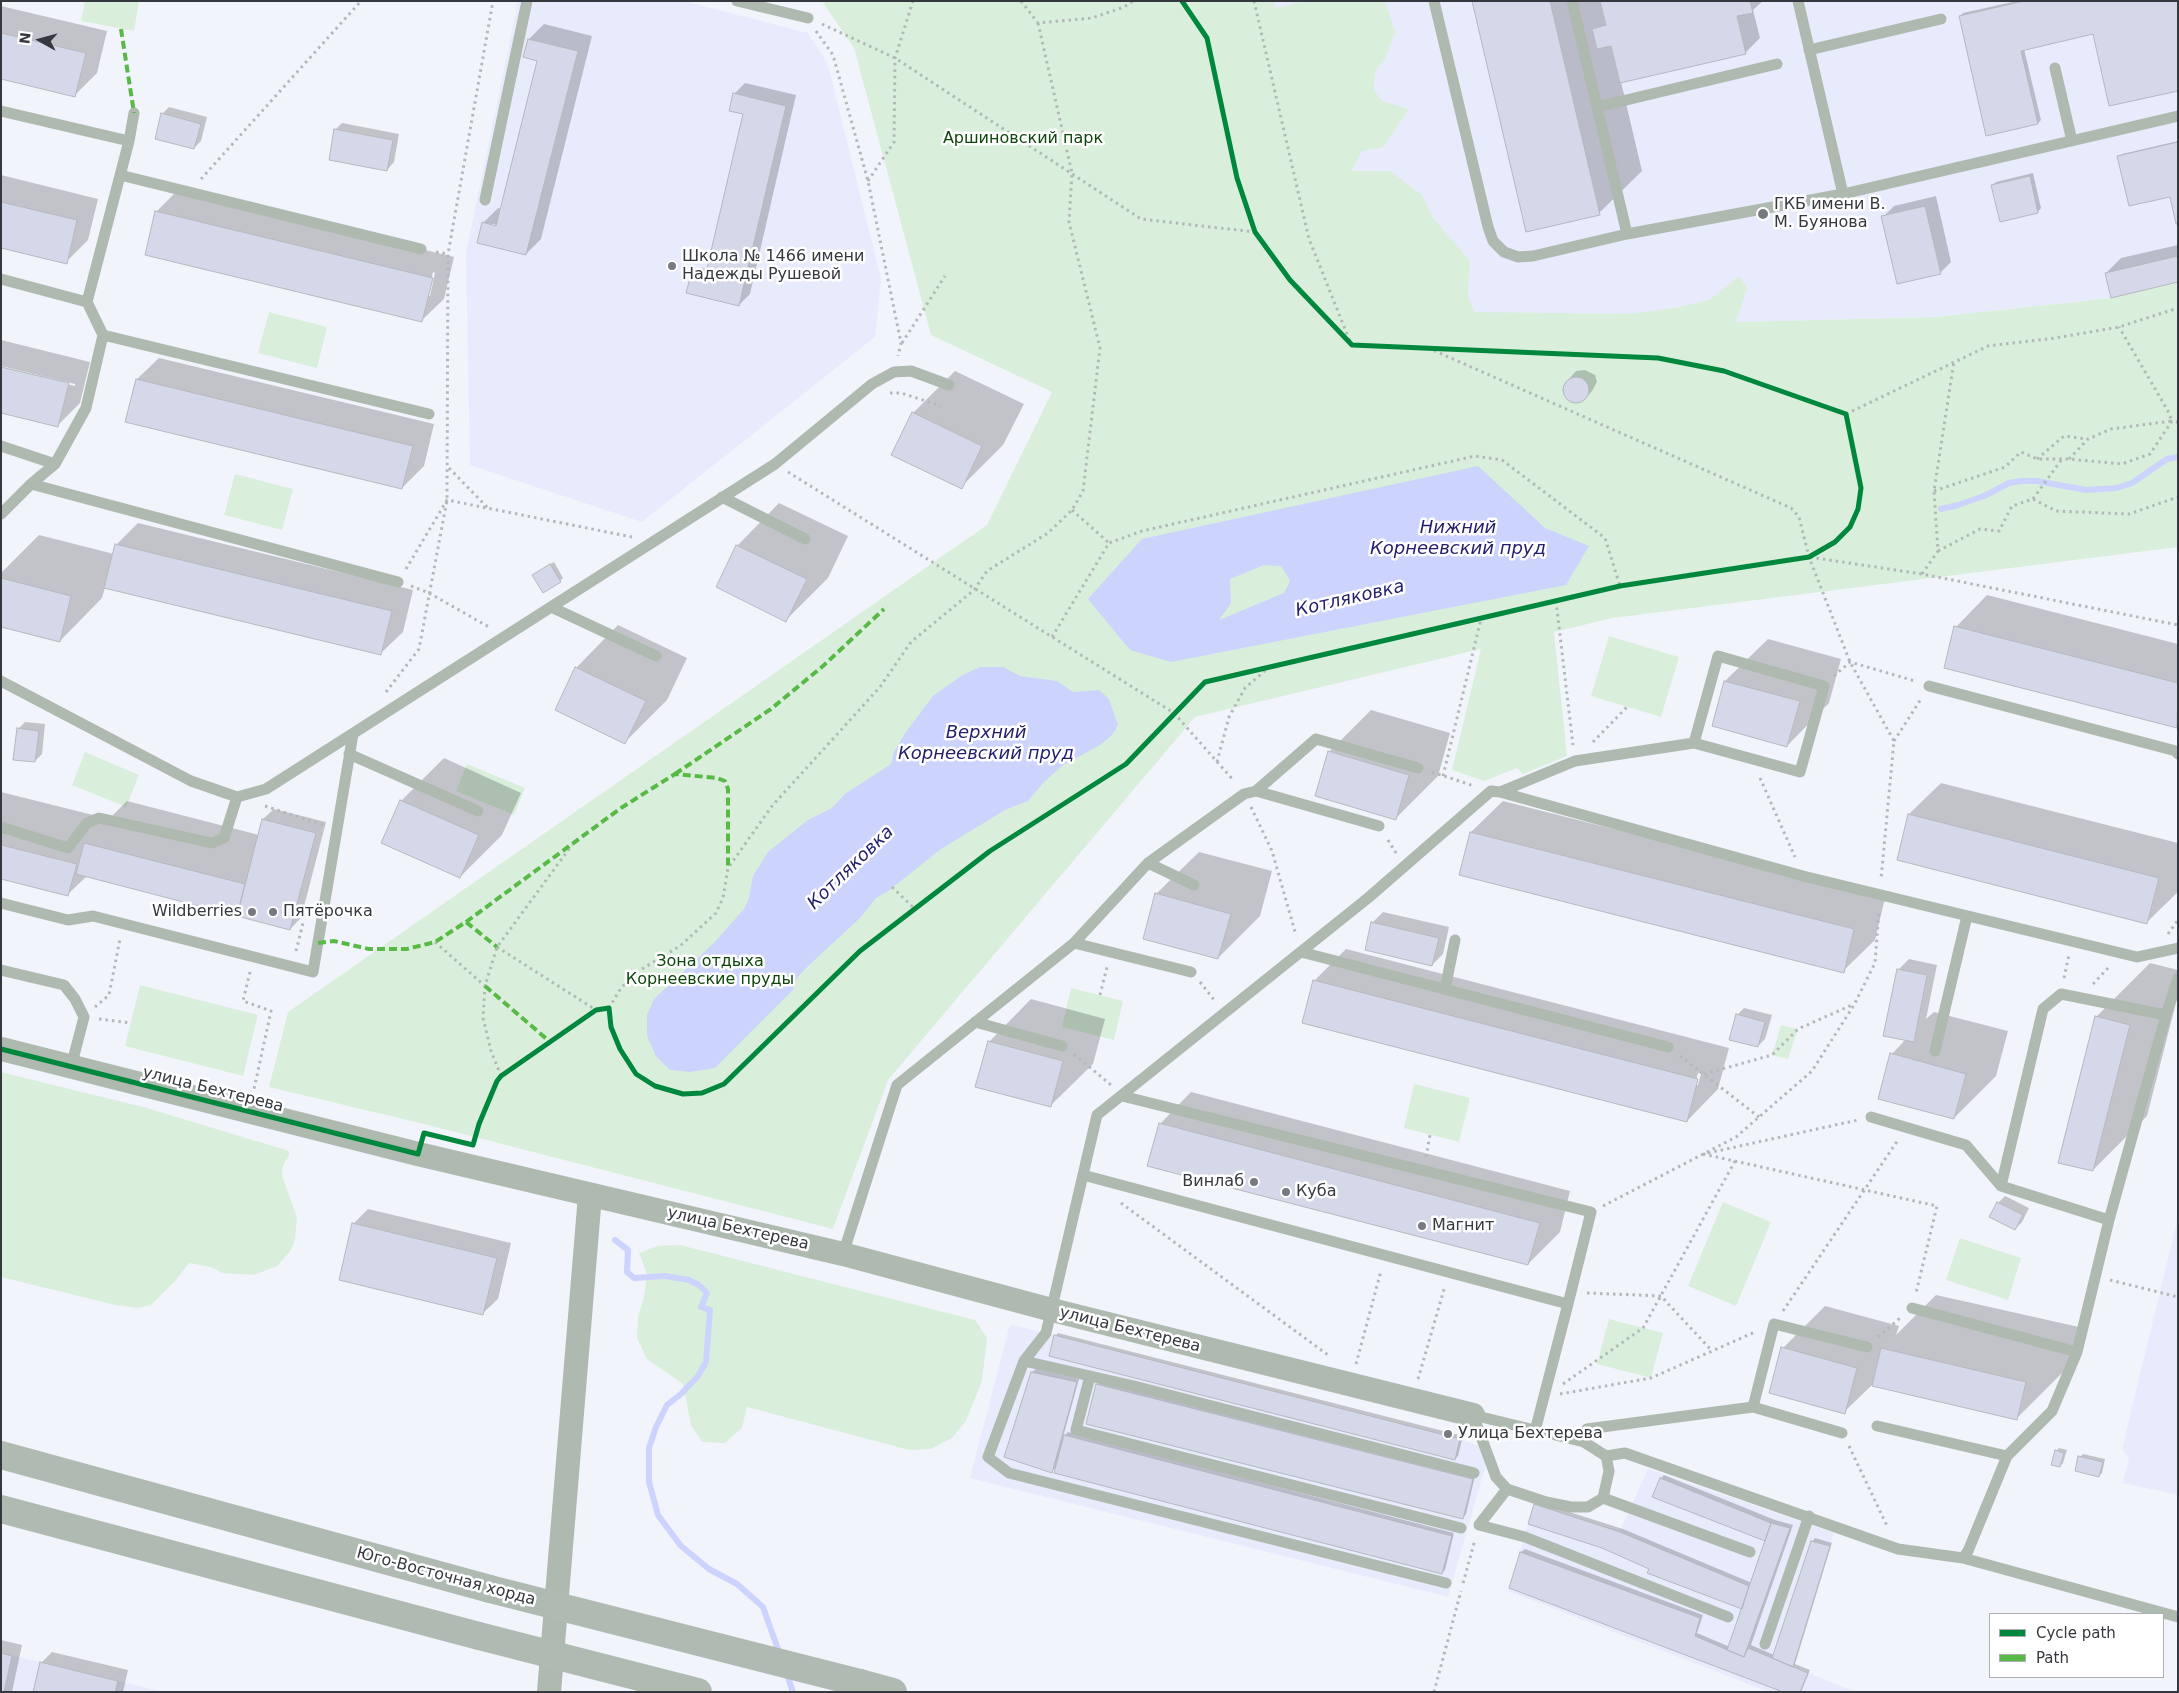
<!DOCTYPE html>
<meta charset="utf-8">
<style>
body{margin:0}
#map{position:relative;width:2179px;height:1693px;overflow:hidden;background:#f2f4fc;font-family:"DejaVu Sans",sans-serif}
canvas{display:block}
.frame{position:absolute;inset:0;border:2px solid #363840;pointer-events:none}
.legend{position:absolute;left:1989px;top:1613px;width:175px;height:65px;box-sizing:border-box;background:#fff;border:1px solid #afafb3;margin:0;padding:6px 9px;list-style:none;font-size:15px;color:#363840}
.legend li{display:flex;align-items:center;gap:10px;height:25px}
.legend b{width:25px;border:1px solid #afafb3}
.north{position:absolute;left:15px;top:15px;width:50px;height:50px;-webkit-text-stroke:4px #fff;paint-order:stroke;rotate:277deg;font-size:14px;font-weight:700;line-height:20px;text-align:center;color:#363840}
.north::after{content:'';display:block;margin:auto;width:18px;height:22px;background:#363840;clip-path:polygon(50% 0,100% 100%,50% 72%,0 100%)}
</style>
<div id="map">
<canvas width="2179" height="1693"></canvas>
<div class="frame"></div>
<ul class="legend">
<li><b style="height:6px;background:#00873e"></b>Cycle path</li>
<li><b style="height:6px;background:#58b947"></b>Path</li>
</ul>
<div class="north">N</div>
</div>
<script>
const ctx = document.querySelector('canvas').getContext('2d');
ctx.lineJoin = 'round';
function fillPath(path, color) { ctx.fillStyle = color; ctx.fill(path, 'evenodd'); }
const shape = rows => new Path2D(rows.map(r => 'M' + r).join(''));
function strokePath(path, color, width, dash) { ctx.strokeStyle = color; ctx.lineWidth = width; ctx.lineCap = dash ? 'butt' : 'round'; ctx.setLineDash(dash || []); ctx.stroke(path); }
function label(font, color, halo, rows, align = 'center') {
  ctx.font = font + ' "DejaVu Sans",sans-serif'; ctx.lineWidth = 5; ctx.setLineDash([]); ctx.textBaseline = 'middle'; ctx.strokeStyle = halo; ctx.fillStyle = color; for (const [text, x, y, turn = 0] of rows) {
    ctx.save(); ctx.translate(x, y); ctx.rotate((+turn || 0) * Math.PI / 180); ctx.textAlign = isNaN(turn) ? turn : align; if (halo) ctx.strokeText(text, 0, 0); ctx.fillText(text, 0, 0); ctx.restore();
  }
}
const built = shape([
 [518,1,684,1,808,33,828,64,881,279,875,337,642,522,470,465,466,253],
 [1267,1,2178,1,2178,282,2111,298,1935,317,1379,331],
 [2178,1217,2178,1495,2123,1483,2129,1458,2122,1449],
 [1010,1324,1460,1439,1479,1446,1487,1460,1448,1597,970,1478],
 [1648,1469,1834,1533,1793,1667,1855,1692,1769,1692,1508,1591,1534,1504,1620,1531],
 [1,1653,164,1692,1,1692]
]);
const green = shape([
 [85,1,139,1,134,31,81,21],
 [822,1,1274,1,1275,8,1306,1,1385,1,1395,32,1385,59,1375,71,1374,90,1382,101,1409,109,1383,147,1362,151,1351,171,1390,171,1422,195,1433,218,1470,261,1468,297,1474,312,1628,314,1680,307,1711,299,1739,276,1747,288,1736,322,1935,317,2111,298,2178,282,2178,547,1613,618,1554,632,1567,756,1523,774,1517,768,1484,781,1452,770,1481,649,1195,717,888,1080,833,1229,428,1125,269,1087,288,1012,987,525,1052,392,931,335,854,48],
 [269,312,327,327,317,368,258,353],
 [235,474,293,489,282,530,224,515],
 [1609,636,1679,657,1661,717,1591,696],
 [85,752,139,775,126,807,72,785],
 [467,764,525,788,514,815,456,791],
 [140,985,258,1015,243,1076,125,1046],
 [1071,988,1123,1001,1114,1040,1062,1027],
 [1781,1025,1798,1029,1788,1059,1772,1055],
 [1,1072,147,1108,289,1151,289,1156,283,1165,282,1176,297,1217,295,1240,291,1250,277,1266,254,1275,222,1273,211,1267,189,1263,176,1280,151,1305,138,1308,115,1305,1,1277],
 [1414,1084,1470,1098,1459,1142,1404,1128],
 [1723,1202,1771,1222,1736,1306,1688,1286],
 [1960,1238,2021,1258,2008,1300,1946,1280],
 [680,1245,975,1320,987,1338,982,1381,966,1421,952,1438,931,1449,909,1450,747,1407,742,1428,725,1443,702,1442,691,1425,683,1384,647,1359,637,1338,638,1317,644,1297,647,1274,639,1253,658,1246],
 [1609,1319,1663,1333,1651,1378,1597,1364]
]);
const water = shape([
 [1478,466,1545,528,1589,546,1566,585,1171,662,1130,650,1088,599,1142,539],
 [1264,565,1281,566,1290,581,1284,593,1219,620,1231,603,1230,579],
 [980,667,1003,667,1020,676,1057,681,1073,692,1099,690,1109,699,1118,725,1112,735,1100,745,1062,766,1044,782,1028,801,1005,810,941,849,887,892,876,898,861,917,806,968,797,978,793,990,715,1068,690,1072,670,1070,656,1056,647,1036,647,1015,654,999,714,943,744,909,749,898,753,876,768,852,808,820,832,808,845,794,891,764,894,752,906,732,933,696,961,676]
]);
const shadow = shape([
 [1474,1,1763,1,1753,10,1760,38,1745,53,1621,82,1642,171,1599,213],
 [2017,1,2178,1,2094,33,2024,49,2041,120,2038,123,1960,17,1963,13],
 [1,6,107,31,97,73,75,95,1,77],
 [544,24,592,36,541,239,526,254,483,223,498,208,501,209,539,60,525,56,529,39],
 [492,224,502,226,492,226],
 [745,83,796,95,750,294,739,305,691,278,702,268,708,269,745,113,734,94],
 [169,107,207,117,201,141,194,148,162,114],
 [342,123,399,134,394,162,387,170,335,130],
 [2178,141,2178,223,2171,195,2119,157,2122,154],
 [2033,173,2041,208,2038,212,1993,185,1996,182],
 [1,175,98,199,88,240,66,262,1,247],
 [178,190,454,257,444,299,422,320,156,212],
 [433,272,435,273,430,296,427,296],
 [1936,196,1951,262,1940,273,1883,217,1894,206],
 [2178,245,2178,281,2106,273,2121,258],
 [1,340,90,362,80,403,58,425,1,368,75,386,75,384,1,366],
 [159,358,434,424,424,466,402,488,137,379],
 [1585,370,1595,375,1597,382,1592,391,1585,399,1576,403,1567,398,1564,389,1569,379,1576,371],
 [955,371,1024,404,1003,445,961,487,913,413],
 [779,503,848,536,828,578,786,620,717,587,737,546],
 [138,523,413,590,403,632,381,653,105,587,102,598,60,641,1,626,1,573,39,535,114,554,116,545],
 [554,562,563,578,560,581,536,573],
 [1987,595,2178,644,2178,726,2177,727,1956,627],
 [618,625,687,658,667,700,625,742,576,668],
 [1768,639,1841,659,1829,703,1787,746,1725,681],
 [1371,710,1450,733,1438,776,1396,818,1329,752],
 [25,722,45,724,42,754,35,761,18,729],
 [444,758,521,793,502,835,460,877,383,843,401,801],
 [1941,783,2178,843,2178,892,2147,922,1898,859,1909,814],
 [1,792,109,819,127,801,259,835,263,819,274,809,326,822,301,918,290,929,87,876,68,894,1,878],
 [1503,801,1885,898,1875,940,1843,971,1471,832],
 [1199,852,1272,871,1260,916,1218,958,1156,894],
 [1383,912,1449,927,1443,954,1432,965,1372,923],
 [1346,949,1729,1048,1718,1089,1687,1121,1314,981],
 [1698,1073,1701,1074,1698,1085,1695,1085],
 [1909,959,1937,965,1926,1019,1934,1012,2008,1031,1996,1076,1954,1118,1892,1054,1906,1039,1898,970],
 [2150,963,2178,970,2178,995,2147,1116,2093,1170,2096,1017],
 [1031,999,1105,1019,1093,1064,1050,1106,989,1042],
 [1744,1008,1772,1015,1765,1039,1758,1046,1737,1015],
 [1191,1092,1570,1191,1560,1232,1528,1264,1160,1124],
 [2005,1196,2029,1208,2022,1222,2015,1229,1998,1203],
 [368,1209,511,1243,498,1299,483,1313,353,1224],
 [1936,1295,2079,1327,2071,1364,2017,1418,1872,1385,1844,1412,1783,1348,1825,1306,1899,1326,1896,1335],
 [1058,1333,1463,1436,1458,1456,1455,1459,1055,1336],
 [1036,1369,1079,1379,1063,1437,1068,1432,1454,1533,1445,1570,1442,1573,1057,1466,1052,1471,1032,1372],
 [1100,1381,1475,1476,1466,1514,1463,1518,1088,1423,1097,1384],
 [2059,1448,2067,1450,2063,1463,2060,1466,2056,1451],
 [2083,1454,2105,1459,2102,1473,2099,1476,2080,1457],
 [1664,1475,1775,1520,1793,1525,1751,1645,1774,1655,1812,1542,1815,1538,1832,1543,1795,1664,1810,1670,1801,1692,1787,1692,1511,1587,1521,1552,1525,1549,1703,1615,1697,1633,1730,1647,1743,1608,1650,1568,1535,1505,1538,1502,1623,1529,1752,1583,1767,1540,1661,1478],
 [1,1640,22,1645,12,1692,1,1692],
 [52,1652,128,1670,123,1692,34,1692,41,1663]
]);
const stream = shape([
 [1941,509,1958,505,1984,496,2009,483,2021,481,2037,481,2086,490,2117,488,2132,483,2167,459,2178,457],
 [615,1240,628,1250,627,1272,634,1278,665,1276,689,1280,699,1285,707,1293,701,1307,710,1310,706,1362,698,1376,681,1394,667,1405,656,1427,649,1448,649,1482,658,1515,681,1546,709,1569,737,1584,763,1607,780,1655],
 [786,1672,793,1692]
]);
const building = shape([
 [1472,1,1550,1,1600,215,1526,232,1472,1],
 [1600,1,1750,1,1753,13,1737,16,1746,54,1620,83,1611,46,1597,49,1592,29,1606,25,1600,1],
 [2024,1,2178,1,2178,91,2109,106,2093,34,2021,51,2038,124,1986,136,1959,16,2024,1],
 [1,33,86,53,75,97,1,79,1,33],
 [528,39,578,51,526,255,477,243,482,222,496,226,537,61,523,57,528,39],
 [733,93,786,106,739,306,686,293,690,278,704,281,743,114,729,111,733,93],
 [161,113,201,124,194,149,155,139,161,113],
 [334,129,393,140,387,171,329,160,334,129],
 [2178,142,2178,224,2176,224,2170,197,2129,206,2117,156,2178,142],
 [2030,176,2038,213,2000,222,1991,185,2030,176],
 [1,202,77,220,67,264,1,248,1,202],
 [1925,206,1941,274,1897,284,1881,216,1925,206],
 [155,211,433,278,422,322,145,255,155,211],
 [2178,256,2178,282,2111,298,2105,273,2178,256],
 [1,367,69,383,58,427,1,413,1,367],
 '1563 390a13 13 0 1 1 26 0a13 13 0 1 1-26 0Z',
 [136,379,413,446,402,489,125,422,136,379],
 [912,412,982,446,962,489,891,455,912,412],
 [115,544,392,611,381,655,104,588,115,544],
 [736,545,807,579,786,622,716,587,736,545],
 [550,564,561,582,543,593,532,575,550,564],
 [1,578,71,596,60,642,1,627,1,578],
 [1954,626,2178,683,2177,728,1944,668,1954,626],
 [575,667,646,701,625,744,555,710,575,667],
 [1724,681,1800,701,1787,747,1712,726,1724,681],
 [17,728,39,731,35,762,13,760,17,728],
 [1328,751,1409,775,1396,820,1315,796,1328,751],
 [400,800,479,835,460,878,381,843,400,800],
 [1908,814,2159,878,2147,924,1897,860,1908,814],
 [262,819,316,833,290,930,237,916,262,819],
 [1470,832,1854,929,1844,973,1459,875,1470,832],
 [84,843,245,884,237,916,76,874,84,843],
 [1,845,77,864,68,896,1,879,1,845],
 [1155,893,1231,914,1218,959,1143,939,1155,893],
 [1371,922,1439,938,1432,966,1365,950,1371,922],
 [1897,969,1927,975,1914,1042,1883,1036,1897,969],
 [1313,980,1698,1079,1687,1122,1302,1023,1313,980],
 [1736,1014,1765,1022,1758,1047,1729,1040,1736,1014],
 [2095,1016,2130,1025,2093,1171,2058,1163,2095,1016],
 [988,1041,1063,1061,1051,1107,975,1087,988,1041],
 [1890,1053,1966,1074,1954,1119,1878,1099,1890,1053],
 [1159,1123,1540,1223,1528,1265,1147,1166,1159,1123],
 [1997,1202,2023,1215,2015,1230,1989,1217,1997,1202],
 [352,1223,497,1258,483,1315,339,1280,352,1223],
 [1054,1335,1460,1439,1455,1460,1049,1356,1054,1335],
 [1781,1347,1857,1368,1845,1414,1769,1393,1781,1347],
 [1881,1348,2026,1382,2017,1420,1872,1386,1881,1348],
 [1031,1372,1077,1382,1052,1473,1004,1457,1031,1372],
 [1096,1384,1473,1479,1463,1519,1086,1424,1096,1384],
 [1064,1435,1452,1536,1442,1574,1054,1473,1064,1435],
 [2055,1450,2064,1453,2060,1467,2051,1465,2055,1450],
 [2078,1456,2103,1462,2099,1477,2075,1471,2078,1456],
 [1660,1478,1771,1523,1765,1541,1652,1497,1660,1478],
 [1534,1504,1620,1532,1749,1586,1742,1609,1647,1573,1649,1569,1602,1548,1528,1524,1534,1504],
 [1771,1523,1790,1528,1744,1657,1727,1650,1771,1523],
 [1811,1541,1830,1546,1793,1667,1772,1658,1811,1541],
 [1520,1552,1700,1618,1695,1636,1744,1657,1748,1648,1808,1673,1800,1692,1783,1692,1509,1588,1520,1552],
 [1,1653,12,1656,4,1692,1,1692,1,1653],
 [40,1662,118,1681,115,1692,33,1692,40,1662]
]);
const path = shape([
 [1021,1,1038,23,1092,18,1124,7,1133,1],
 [1182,1,1207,38,1237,178,1255,232,1290,280,1352,345,1658,358,1724,371,1846,414,1988,346,2055,338,2119,327,2178,308],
 [1254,1,1309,239,1351,344],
 [1038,23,1072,173,1069,222,1100,348,1083,491,1072,510,1048,533,987,571,974,590,911,642,880,687,772,806,728,868,723,898,716,913,680,946,637,972,621,988,609,1008,611,1027,620,1049,636,1074,655,1086,683,1094,702,1093,724,1084,860,951,990,851,1126,764,1205,682,1620,586,1809,557,1922,574,2178,625],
 [822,24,895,58,1141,219,1255,232],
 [816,31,833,55,868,181,901,343,898,356],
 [201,179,361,1],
 [868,181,894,142,895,58,913,1],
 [436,252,448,254],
 [902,343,945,276],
 [1428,348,1791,508,1799,517,1809,557,1850,662,1894,741,1881,879],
 [890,393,901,393,941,406],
 [2037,459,2064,436,2087,439],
 [2069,459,2088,439,2111,429,2172,421,2168,411,2119,327],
 [449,468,488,508],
 [788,472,1174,713,1234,781],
 [1934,491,2005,467,2021,452,2037,459,2069,459,2122,464,2150,454,2172,421,2178,422],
 [2033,499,2062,459],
 [1072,510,1109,543],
 [1938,551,1980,529,1999,531,2012,506,2033,499,2056,511,2129,514,2178,497],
 [1810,557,1835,542,1850,527,1858,509,1861,488,1846,414],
 [406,569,447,500,632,537],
 [1922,574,1938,551,1934,491,1954,361],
 [411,586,429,593,489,627],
 [1556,601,1573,745],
 [1052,637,1109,543,1142,531,1475,456,1502,460,1605,538,1620,586],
 [1834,676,1850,662,1915,681],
 [386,692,419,649,447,500,448,254,493,1],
 [1894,741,1921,699],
 [1593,742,1627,707],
 [1217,762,1229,717,1245,688,1267,669],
 [1432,772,1474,786],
 [1443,776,1481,619],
 [1760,778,1795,857],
 [265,806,323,825],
 [1251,807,1272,851,1296,935],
 [1388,840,1396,853],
 [892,887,916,910],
 [2168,934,2178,920],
 [435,942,485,986],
 [497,947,596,1010],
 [296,951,303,923],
 [250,972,243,1001,271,1011,254,1089],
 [2064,978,2069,955],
 [1200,982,1215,1001],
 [2093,984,2109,967],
 [1100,995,1107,967],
 [95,1007,109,995,120,939],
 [99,1019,131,1023],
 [1074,1054,1111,1085],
 [1680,1056,1759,1117],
 [1704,1074,1772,1055,1798,1029,1852,1005],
 [501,1076,491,1051,483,1018,485,986,497,947,572,845],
 [473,1145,479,1124,497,1081,501,1076,596,1010,609,1008],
 [1708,1153,1858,1120],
 [1703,1154,1937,1206,1916,1293],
 [1426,1157,1430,1135],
 [1121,1203,1328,1355],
 [1603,1206,1736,1137,1812,1071,1854,1005,1875,963,1879,910],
 [2110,1280,2178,1297],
 [1587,1293,1661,1296,1712,1351],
 [1783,1311,1898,1140],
 [1878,1337,1900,1318],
 [1356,1364,1381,1271],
 [1418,1379,1445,1286],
 [1563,1384,1643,1328,1735,1161],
 [1560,1394,1651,1378,1755,1332],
 [1849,1446,1888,1528],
 [1463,1583,1475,1540],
 [1434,1692,1461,1591]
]);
const service = shape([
 [737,1,808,18],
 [1434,1,1488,227,1493,241,1504,252,1518,257,1533,256,1627,234,1843,194,2178,116],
 [1572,1,1627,234],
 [1798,1,1843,194],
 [1809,50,1941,19],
 [2055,68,2072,141],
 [1597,107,1777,64],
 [1,111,129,141],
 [120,175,421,249],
 [485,200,527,1],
 [1,279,87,302],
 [103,335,429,414],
 [1,446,55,464],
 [31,484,398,582],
 [722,497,805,539],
 [1,514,31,484,55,464,86,408,103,335,87,302,129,141,134,113],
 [551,607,656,656],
 [1,681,191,781,237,797,266,789,775,464,872,384,894,372,911,371,949,385],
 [1929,686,2176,751,2178,754],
 [349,754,478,811],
 [1256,791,1316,739,1418,768],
 [1500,792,1575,761,1694,743,1800,772,1824,686,1718,656,1694,743],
 [1,827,68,848,87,823,99,818,212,843,224,838,237,797],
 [1148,863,1194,885],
 [1,903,68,920,93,916,313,972,353,734],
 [1074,943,1191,972],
 [1301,952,1668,1047],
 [1,970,64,985,75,999,84,1017,71,1067],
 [1445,989,1455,940],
 [2166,1015,2178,978],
 [975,1022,1062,1046],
 [1935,1051,1967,916],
 [1871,1117,1966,1145,2001,1186,2109,1220],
 [1083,1175,1568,1304,1591,1212,1122,1096],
 [843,1254,897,1085,1074,943,1148,863,1244,794,1256,791,1379,826],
 [1912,1308,2077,1352],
 [1024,1361,1134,1386,1474,1473],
 [1090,1376,1076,1430,1461,1528],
 [1753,1407,1774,1324,1867,1347],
 [1473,1415,1584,1442,1606,1456,1609,1471,1603,1498,1588,1507,1571,1507,1546,1502,1507,1489,1496,1477,1473,1415],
 [1877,1426,2007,1456],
 [1535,1431,1568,1304],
 [1584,1442,1587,1429,1753,1407,1842,1433],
 [1606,1456,1625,1453,1898,1549,1963,1558,1968,1551,2007,1456,2052,1411,2077,1352,2109,1220,2166,1015,2061,994,2043,1009,2001,1186],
 [1507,1489,1479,1525,1525,1537,1728,1617],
 [1603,1498,1750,1552],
 [1963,1558,2178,1617],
 [1446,1583,1009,1473,988,1457,1024,1361,1046,1333,1097,1115,1368,898,1491,791,1500,792,1803,876,2137,957,2178,948],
 [1765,1644,1809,1516]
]);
const minor = shape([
 [1,1049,418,1154,843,1254,1052,1310,1473,1415],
 [549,1692,590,1195]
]);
const primary = shape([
 [1,1455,490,1589],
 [1,1509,479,1636],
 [860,1683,893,1692]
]);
const primaryBridge = shape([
 [490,1589,860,1683],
 [479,1636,698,1692]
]);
const quiet = shape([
 [121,29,134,113],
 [675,774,771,709,823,666,884,609],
 [466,922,621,808,675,774,717,778,725,781,728,789,728,868],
 [318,943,334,941,369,949,407,949,435,942,466,922,497,947],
 [485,986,549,1041]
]);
const cycleway = shape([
 [1,1049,418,1154,424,1133,473,1145,479,1124,497,1081,501,1076,596,1010,609,1008,611,1027,620,1049,636,1074,655,1086,683,1094,702,1093,724,1084,860,951,990,851,1126,764,1205,682,1620,586,1809,557,1835,542,1850,527,1858,509,1861,488,1846,414,1724,371,1658,358,1352,345,1290,280,1255,232,1237,178,1207,38,1182,1]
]);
const markers = [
 [1763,214,6,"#787a82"],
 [672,266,5,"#787a82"],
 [252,912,5,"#787a82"],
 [273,912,5,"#787a82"],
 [1254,1182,5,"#787a82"],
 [1286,1192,5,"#787a82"],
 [1422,1226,5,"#787a82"],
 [1448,1434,5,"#787a82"]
];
const parkNames = [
 ["Аршиновский парк",1023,139],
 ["Зона отдыха",710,962],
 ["Корнеевские пруды",710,980]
];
const poiNames = [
 ["ГКБ имени В.",1774,205],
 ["М. Буянова",1774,223],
 ["Школа № 1466 имени",682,257],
 ["Надежды Рушевой",682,275],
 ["Wildberries",242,912,"right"],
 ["Пятёрочка",283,912],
 ["Винлаб",1244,1182,"right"],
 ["Куба",1296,1192],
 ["Магнит",1432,1226],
 ["Улица Бехтерева",1458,1434]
];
const streetNames = [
 ["улица Бехтерева",213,1090,14],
 ["улица Бехтерева",738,1229,13],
 ["улица Бехтерева",1130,1330,14],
 ["Юго-Восточная хорда",446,1577,15]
];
const waterNames = [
 ["Нижний",1458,528],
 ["Корнеевский пруд",1458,549],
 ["Котляковка",1350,599,-13],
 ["Верхний",986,733],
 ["Корнеевский пруд",986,754],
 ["Котляковка",851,868,-44]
];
fillPath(built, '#e8ebfb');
fillPath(green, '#d9efdb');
fillPath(water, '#ccd3fd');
fillPath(shadow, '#0003');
strokePath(stream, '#ccd3fd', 6);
fillPath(building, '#d5d8e9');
strokePath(building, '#b6b8bf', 1);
strokePath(path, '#b3b9b6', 3, [2.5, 4]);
strokePath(service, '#aeb9af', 11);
strokePath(minor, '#aeb9af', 24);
strokePath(primary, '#afbbb2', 28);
strokePath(primaryBridge, '#afbbb2', 28);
strokePath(quiet, '#58b947', 4, [8, 4]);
strokePath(cycleway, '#00873e', 5);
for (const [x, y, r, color] of markers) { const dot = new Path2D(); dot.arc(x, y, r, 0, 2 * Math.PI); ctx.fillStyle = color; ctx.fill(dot); strokePath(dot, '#fff', 2); }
label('16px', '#0f460d', '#fff', parkNames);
label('16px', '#363840', '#fff', poiNames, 'left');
label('16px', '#363840', '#fff', streetNames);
label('italic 18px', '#211f6c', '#fff', waterNames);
</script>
